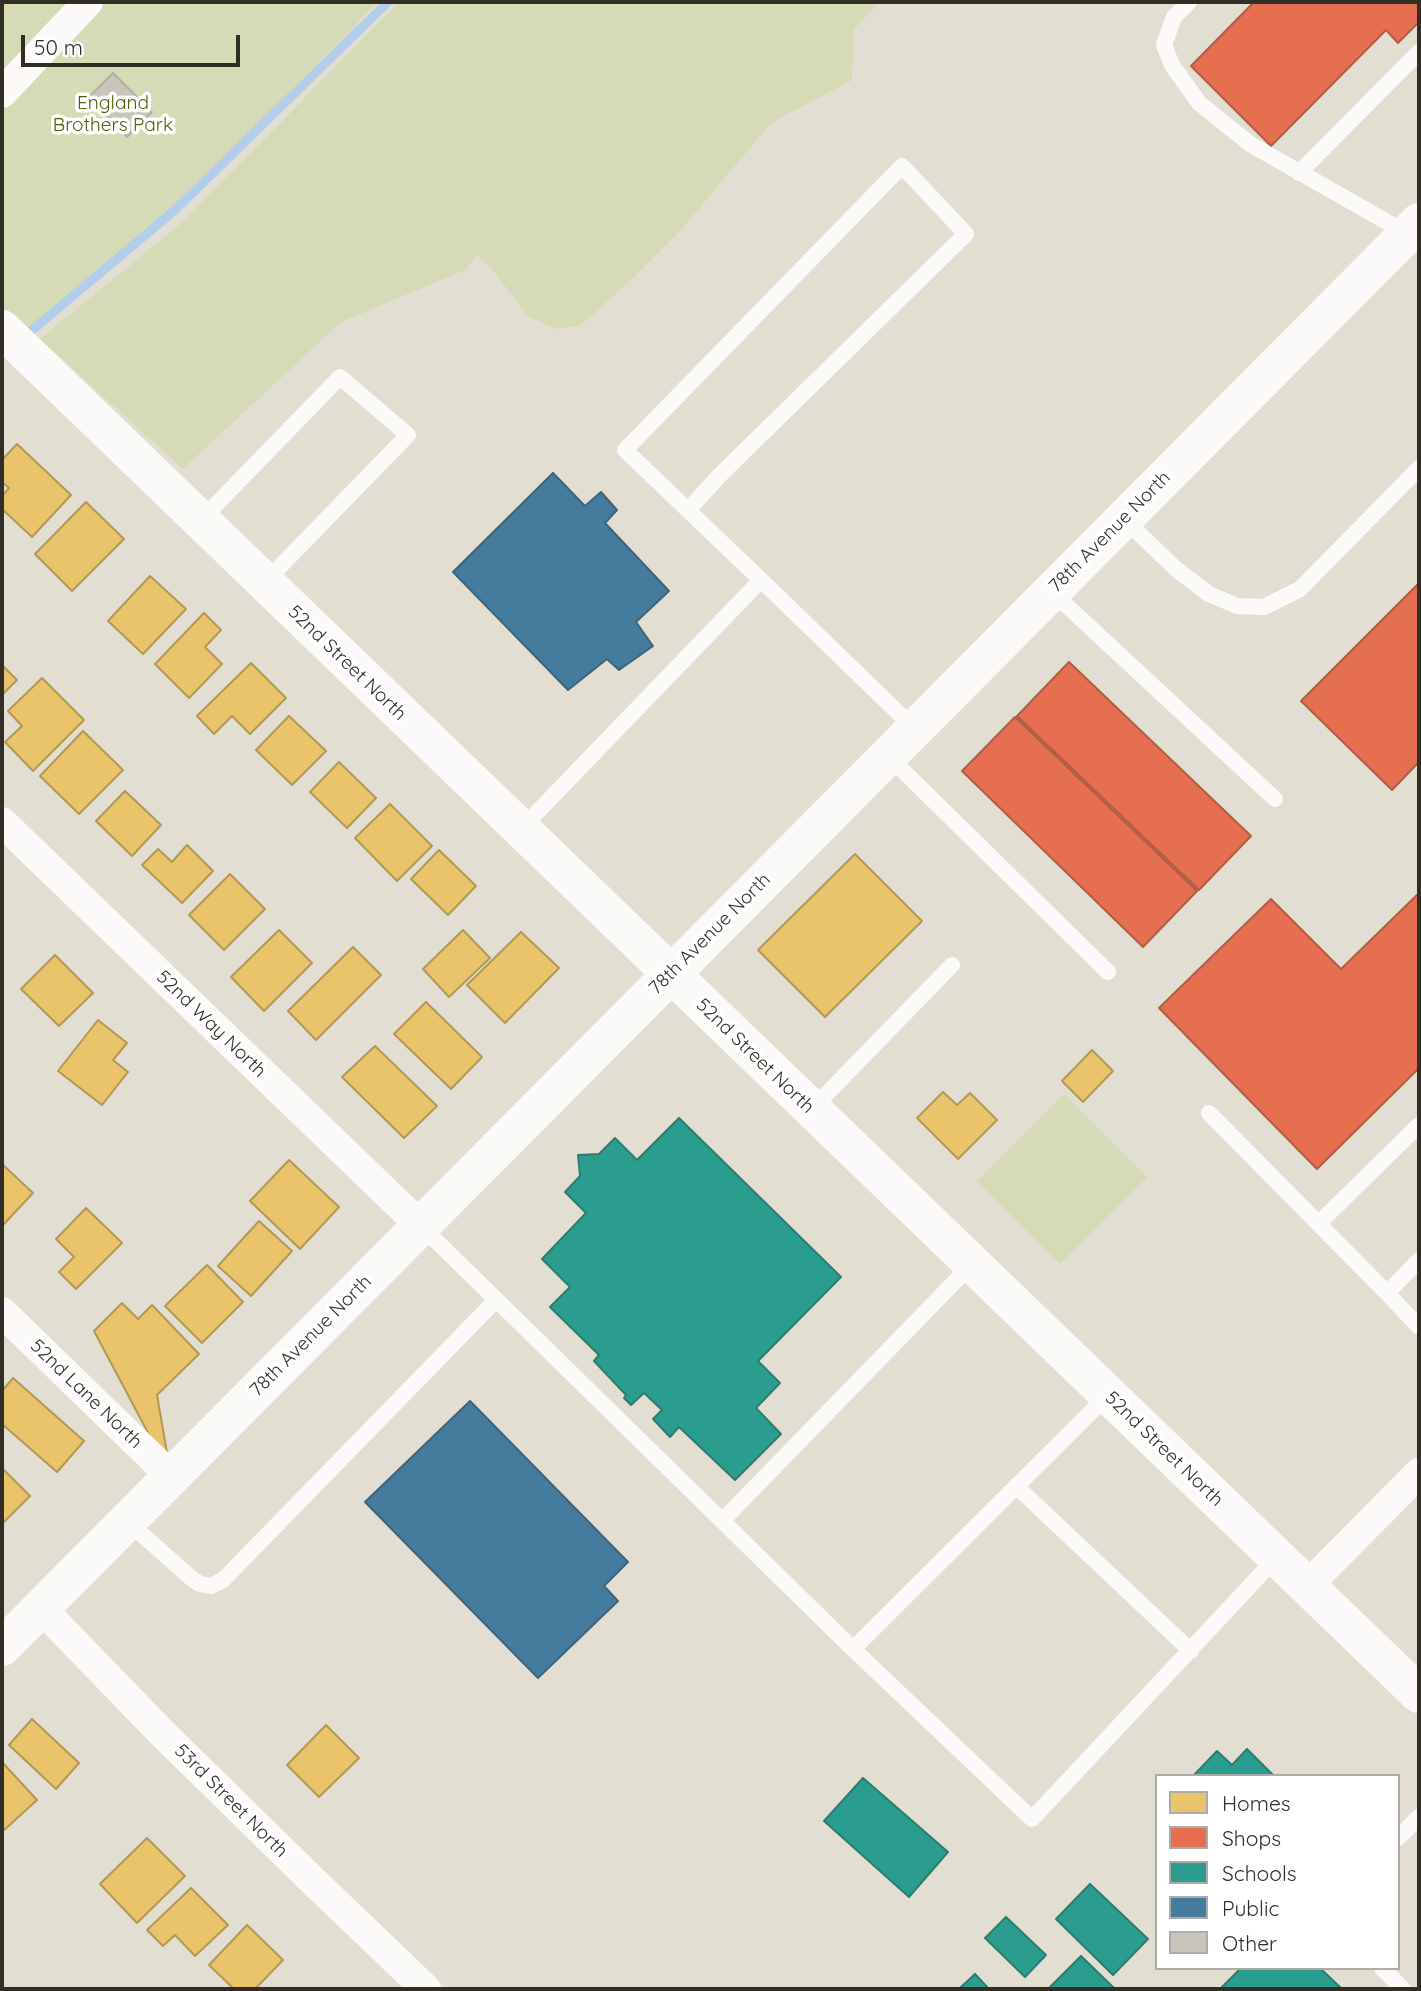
<!DOCTYPE html>
<style>
body{margin:0}
#map{position:relative;width:1421px;height:1991px;overflow:hidden;background:#e3ded2;font-family:Quicksand,sans-serif}
canvas{display:block}
.frame{position:absolute;inset:0;border:4px solid #322e25;pointer-events:none}
.legend{position:absolute;left:1155px;top:1774px;width:245px;height:196px;box-sizing:border-box;background:#fff;border:2px solid #adaba8;margin:0;padding:9px 12px;list-style:none;font-size:21px;color:#322e25}
.legend li{display:flex;align-items:center;gap:14px;height:35px}
.legend b{width:35px;border:2px solid #adaba8}
.scale{position:absolute;left:21px;top:35px;width:219px;height:32px;box-sizing:border-box;border:4px solid #322e25;border-top:0;padding-left:9px;font-size:21px;line-height:24px;white-space:nowrap;color:#322e25;-webkit-text-stroke:5px #fff;paint-order:stroke}
</style>
<div id="map">
<canvas width="1421" height="1991"></canvas>
<div class="frame"></div>
<ul class="legend">
<li><b style="height:19px;background:#e9c46a"></b>Homes</li>
<li><b style="height:19px;background:#e76f51"></b>Shops</li>
<li><b style="height:19px;background:#2a9d8f"></b>Schools</li>
<li><b style="height:19px;background:#457b9d"></b>Public</li>
<li><b style="height:19px;background:#c9c5bb"></b>Other</li>
</ul>
<div class="scale">50 m</div>
</div>
<script>
const ctx = document.querySelector('canvas').getContext('2d');
ctx.lineJoin = 'round';
function fillPath(path, color) { ctx.fillStyle = color; ctx.fill(path, 'evenodd'); }
const shape = rows => new Path2D(rows.map(r => 'M' + r).join(''));
function strokePath(path, color, width, dash) { ctx.strokeStyle = color; ctx.lineWidth = width; ctx.lineCap = dash ? 'butt' : 'round'; ctx.setLineDash(dash || []); ctx.stroke(path); }
function label(font, color, halo, rows, align = 'center') {
  ctx.font = font + ' Quicksand,sans-serif'; ctx.lineWidth = 7; ctx.setLineDash([]); ctx.textBaseline = 'middle'; ctx.strokeStyle = halo; ctx.fillStyle = color; for (const [text, x, y, turn = 0] of rows) {
    ctx.save(); ctx.translate(x, y); ctx.rotate((+turn || 0) * Math.PI / 180); ctx.textAlign = isNaN(turn) ? turn : align; if (halo) ctx.strokeText(text, 0, 0); ctx.fillText(text, 0, 0); ctx.restore();
  }
}
const green = shape([
 [2,2,378,2,174,211,14,342,2,330],
 [399,2,880,2,854,29,852,80,771,123,680,231,632,279,581,325,556,329,529,317,491,268,477,255,465,270,341,322,183,469,40,339,184,221],
 [1064,1094,1147,1177,1060,1264,977,1181]
]);
const homes = shape([
 [17,444,71,495,32,537,2,509,2,496,9,488,2,482,2,460,17,444],
 [86,502,124,539,72,591,35,554,86,502],
 [150,576,186,609,143,654,108,621,150,576],
 [204,613,221,630,205,647,222,664,189,698,155,664,204,613],
 [251,663,286,698,250,734,232,716,214,734,197,716,251,663],
 [2,665,17,680,2,695,2,665],
 [42,678,84,720,33,771,5,742,22,726,8,711,42,678],
 [289,716,326,751,292,785,256,750,289,716],
 [83,731,123,770,79,814,40,776,83,731],
 [339,762,376,798,347,828,310,792,339,762],
 [125,791,161,825,132,856,96,821,125,791],
 [390,804,432,846,397,881,355,838,390,804],
 [187,845,213,871,182,903,142,865,158,849,172,862,187,845],
 [439,850,476,886,448,915,411,879,439,850],
 [855,854,922,921,825,1017,758,950,855,854],
 [230,874,265,909,224,950,189,915,230,874],
 [279,930,312,963,264,1011,231,977,279,930],
 [463,930,490,958,449,997,423,969,463,930],
 [521,932,559,968,505,1023,467,985,521,932],
 [353,947,381,975,316,1040,288,1011,353,947],
 [55,955,93,993,59,1026,21,989,55,955],
 [426,1002,482,1057,451,1089,394,1034,426,1002],
 [98,1020,127,1043,113,1060,128,1072,102,1105,58,1071,98,1020],
 [375,1046,437,1106,404,1138,342,1077,375,1046],
 [1092,1050,1113,1071,1083,1102,1062,1081,1092,1050],
 [943,1092,957,1105,970,1093,997,1120,958,1159,917,1118,943,1092],
 [289,1160,339,1207,300,1249,250,1201,289,1160],
 [2,1164,33,1193,4,1224,2,1222,2,1164],
 [86,1208,122,1243,76,1289,59,1272,74,1257,56,1239,86,1208],
 [259,1221,292,1251,251,1296,218,1266,259,1221],
 [207,1265,243,1302,202,1343,165,1306,207,1265],
 [122,1303,138,1319,152,1305,199,1354,157,1395,171,1476,94,1331,122,1303],
 [13,1378,84,1441,57,1472,2,1424,2,1391,13,1378],
 [2,1468,30,1496,2,1524,2,1468],
 [32,1719,79,1763,56,1789,9,1745,32,1719],
 [326,1725,359,1758,319,1797,287,1765,326,1725],
 [2,1762,37,1800,2,1832,2,1762],
 [147,1838,185,1876,137,1923,100,1884,147,1838],
 [191,1888,228,1925,195,1956,175,1935,163,1946,147,1930,191,1888],
 [247,1925,283,1960,255,1989,234,1989,209,1965,247,1925]
]);
const shops = shape([
 [1254,2,1419,2,1419,22,1398,43,1386,30,1271,146,1191,66,1254,2],
 [1419,583,1419,762,1392,790,1301,701,1419,583],
 [1069,662,1251,836,1199,890,1017,716,1069,662],
 [1015,717,1197,891,1143,947,962,771,1015,717],
 [1419,893,1419,1068,1317,1169,1159,1008,1271,899,1341,969,1419,893]
]);
const schools = shape([
 [679,1118,841,1277,758,1361,780,1383,756,1408,781,1434,735,1480,679,1427,670,1437,653,1419,662,1410,644,1393,631,1405,624,1398,626,1395,594,1361,599,1355,550,1307,570,1287,542,1259,586,1213,565,1192,580,1176,578,1155,599,1154,615,1138,637,1160,679,1118],
 [1247,1749,1274,1776,1193,1776,1217,1751,1232,1765,1247,1749],
 [863,1778,948,1852,909,1897,824,1821,863,1778],
 [1090,1884,1148,1939,1113,1975,1056,1919,1090,1884],
 [1006,1917,1046,1955,1025,1977,985,1938,1006,1917],
 [1081,1956,1115,1989,1048,1989,1081,1956],
 [1241,1968,1320,1968,1342,1989,1220,1989,1241,1968],
 [975,1974,989,1989,959,1989,975,1974]
]);
const public = shape([
 [553,473,585,506,601,492,617,510,605,523,669,591,636,622,653,646,619,670,607,659,568,690,453,572,553,473],
 [470,1401,628,1562,604,1586,618,1601,538,1678,365,1502,470,1401]
]);
const stream = shape([
 [24,337,174,211,388,2]
]);
const building = shape([
 [113,73,152,112,127,137,88,98,113,73]
]);
const lane = shape([
 [1189,2,1174,17,1164,45,1172,65,1199,103,1250,144,1408,234],
 [1299,173,1419,52],
 [688,510,720,475,966,234,902,166,625,450,761,580],
 [1124,519,1176,569,1209,594,1237,606,1264,607,1300,589,1419,468],
 [200,521,340,377,408,435,264,583],
 [1051,591,1275,799],
 [888,756,1108,972],
 [521,829,761,580,915,729],
 [811,1110,952,965],
 [1209,1113,1387,1293],
 [1318,1224,1419,1125],
 [421,1226,853,1649,1108,1395],
 [1419,1260,1387,1293,1419,1327],
 [1016,1486,1191,1651],
 [127,1521,191,1578,200,1584,211,1586,223,1580,496,1300],
 [722,1521,972,1264],
 [853,1649,1032,1819,1277,1557],
 [1398,1838,1419,1817],
 [1382,1968,1403,1989]
]);
const street = shape([
 [2,93,88,2],
 [2,822,421,1226],
 [2,1312,171,1476],
 [1307,1586,1419,1473],
 [41,1608,161,1732,311,1879,426,1989]
]);
const secondary = shape([
 [2,329,1419,1694],
 [2,1647,1419,222]
]);
const parkNames = [
 ["England",113,103],
 ["Brothers Park",113,125]
];
const streetNames = [
 ["78th Avenue North",1110,532,-45],
 ["52nd Street North",347,663,44],
 ["78th Avenue North",710,934,-45],
 ["52nd Way North",211,1024,44],
 ["52nd Street North",755,1056,44],
 ["78th Avenue North",311,1336,-45],
 ["52nd Lane North",86,1394,44],
 ["52nd Street North",1164,1449,44],
 ["53rd Street North",231,1801,45]
];
fillPath(green, '#d5dbb6');
fillPath(homes, '#e9c46a');
strokePath(homes, '#b29755', 2);
fillPath(shops, '#e76f51');
strokePath(shops, '#b15c44', 2);
fillPath(schools, '#2a9d8f');
strokePath(schools, '#2c7c6f', 2);
fillPath(public, '#457b9d');
strokePath(public, '#3f6479', 2);
strokePath(stream, '#b3cdea', 9);
fillPath(building, '#c9c5bb');
strokePath(building, '#b3afa6', 2);
strokePath(lane, '#fbfaf8', 16);
strokePath(street, '#fbfaf8', 30);
strokePath(secondary, '#fbfaf8', 38);
label('19px', '#4e5e0b', '#fff', parkNames);
label('19px', '#322e25', '#fff', streetNames);
</script>
